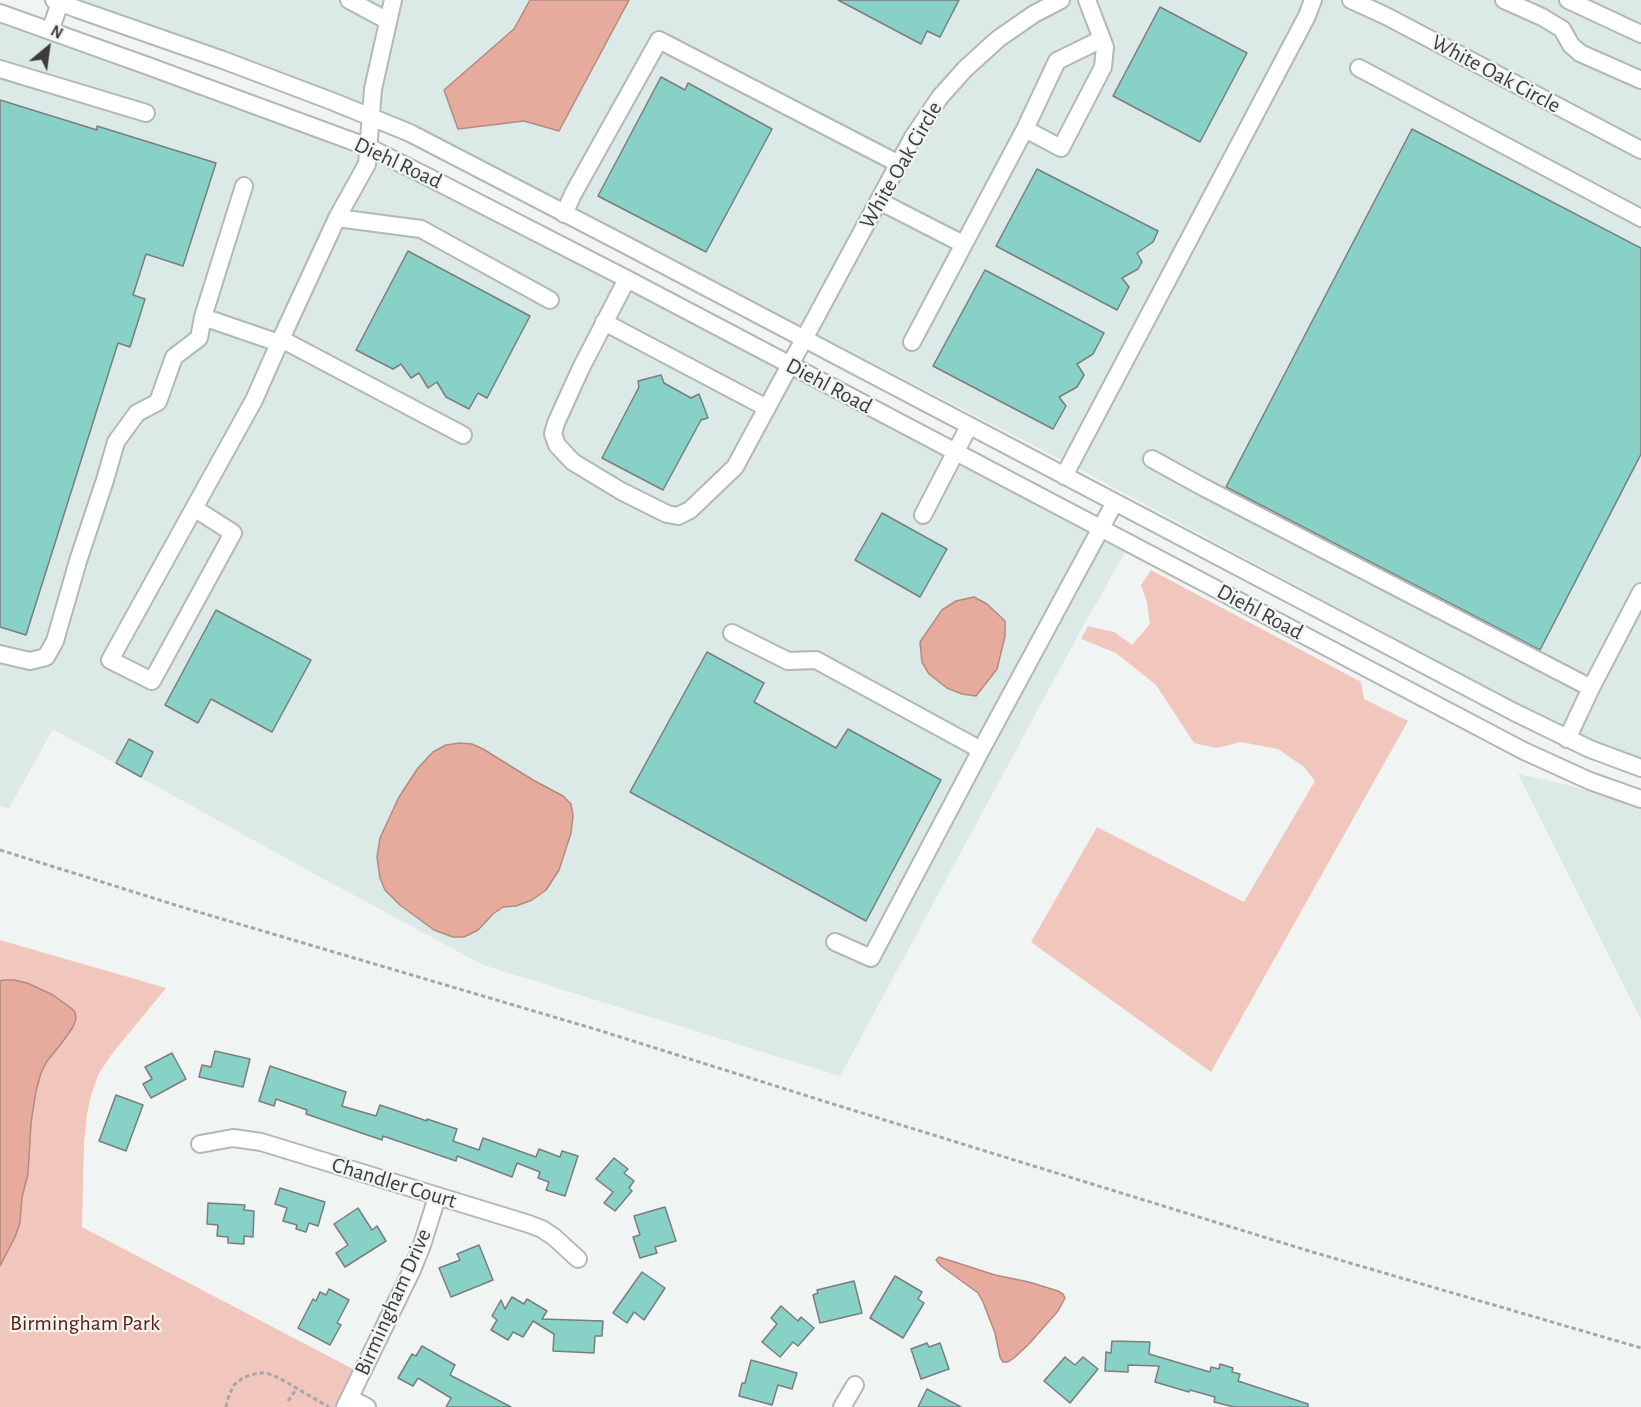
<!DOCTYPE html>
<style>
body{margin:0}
#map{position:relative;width:1641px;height:1407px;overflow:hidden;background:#f0f5f4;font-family:"Alegreya Sans",sans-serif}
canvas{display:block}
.north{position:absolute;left:18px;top:18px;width:60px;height:60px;-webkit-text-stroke:4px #f0f5f4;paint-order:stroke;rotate:29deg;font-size:16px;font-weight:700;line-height:24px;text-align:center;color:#3b3d3d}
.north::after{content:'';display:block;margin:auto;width:21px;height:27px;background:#3b3d3d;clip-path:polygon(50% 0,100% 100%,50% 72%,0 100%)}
</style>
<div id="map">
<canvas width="1641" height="1407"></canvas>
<div class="north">N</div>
</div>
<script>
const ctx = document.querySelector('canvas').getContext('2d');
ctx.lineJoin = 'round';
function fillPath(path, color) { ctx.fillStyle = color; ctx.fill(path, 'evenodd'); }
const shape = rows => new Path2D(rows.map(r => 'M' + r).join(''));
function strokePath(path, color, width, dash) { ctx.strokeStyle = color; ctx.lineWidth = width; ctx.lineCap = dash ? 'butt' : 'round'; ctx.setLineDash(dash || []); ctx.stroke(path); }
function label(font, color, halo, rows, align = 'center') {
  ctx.font = font + ' "Alegreya Sans",sans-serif'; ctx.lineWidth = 4.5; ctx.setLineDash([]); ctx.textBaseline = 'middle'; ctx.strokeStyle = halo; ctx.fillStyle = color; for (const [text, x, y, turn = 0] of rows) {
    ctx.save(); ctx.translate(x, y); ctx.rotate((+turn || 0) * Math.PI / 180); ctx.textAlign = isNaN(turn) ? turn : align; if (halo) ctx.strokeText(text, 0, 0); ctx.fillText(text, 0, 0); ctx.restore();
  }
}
const built = shape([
 [77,0,1641,0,1641,760,1579,737,1077,468,401,120,268,69],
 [0,22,286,125,418,180,1126,551,1082,628,840,1076,483,965,311,872,53,729,9,808,0,806],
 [1518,774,1572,786,1641,808,1641,1020]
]);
const green = shape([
 [1151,570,1361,682,1364,699,1408,721,1211,1072,1031,942,1097,827,1244,902,1315,781,1304,767,1278,749,1241,742,1217,748,1194,743,1156,685,1116,653,1081,639,1088,626,1114,632,1132,645,1150,624,1147,602,1141,585],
 [0,940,166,988,111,1055,98,1075,91,1096,87,1114,84,1143,82,1227,353,1369,336,1407,0,1407]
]);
const water = shape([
 [530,0,629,0,559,131,524,121,458,129,444,90,514,29,530,0],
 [974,597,987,604,1005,621,1005,636,997,669,976,696,962,694,947,688,929,674,922,662,920,642,942,610,956,601,974,597],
 [460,743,472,744,483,749,533,780,563,796,571,804,573,816,571,833,559,870,546,890,532,900,516,906,503,907,493,914,478,930,464,937,453,937,434,930,400,905,385,890,380,878,377,857,380,838,399,797,418,768,433,752,446,745,460,743],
 [4,980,14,980,27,983,53,995,71,1008,75,1012,76,1019,73,1027,61,1044,47,1061,41,1073,36,1091,31,1123,28,1174,22,1197,20,1223,15,1237,0,1266,0,981,4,980],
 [939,1257,995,1275,1029,1282,1058,1291,1063,1294,1065,1298,1058,1311,1028,1345,1014,1358,1008,1362,1003,1362,1000,1357,995,1333,983,1302,978,1293,941,1266,936,1260,939,1257]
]);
const building = shape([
 [838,0,959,0,940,37,927,31,921,44,838,0],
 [1160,7,1247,53,1200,142,1113,96,1160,7],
 [661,77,685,90,688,83,772,129,706,252,598,196,661,77],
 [0,100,97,130,97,126,216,163,183,266,146,254,133,295,145,299,130,347,118,343,26,635,0,627,0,100],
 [1412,129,1641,248,1641,454,1540,650,1226,487,1412,129],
 [1037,169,1158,231,1153,242,1137,253,1142,262,1138,269,1122,278,1129,287,1117,310,996,246,1037,169],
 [408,251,530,316,487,398,478,393,469,409,446,397,437,382,428,388,419,373,411,378,401,364,393,369,356,350,408,251],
 [985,270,1104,333,1093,354,1077,364,1084,375,1077,387,1059,397,1066,406,1053,429,933,366,985,270],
 [661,375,664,383,691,398,699,394,708,418,701,420,663,490,602,458,639,387,638,381,661,375],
 [882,513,947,549,920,597,855,560,882,513],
 [216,610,311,660,272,732,211,699,198,723,165,705,216,610],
 [707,652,764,683,754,702,836,748,848,729,941,780,866,921,630,792,707,652],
 [129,739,153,752,141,777,116,763,129,739],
 [215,1051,250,1059,243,1087,199,1077,202,1065,211,1067,215,1051],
 [172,1053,186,1079,151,1098,143,1084,152,1079,145,1067,172,1053],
 [270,1066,346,1092,342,1106,376,1116,380,1105,427,1121,427,1119,457,1129,453,1141,479,1150,483,1138,536,1157,539,1149,560,1157,562,1151,578,1156,565,1196,546,1190,549,1182,538,1178,540,1172,517,1163,512,1177,457,1156,456,1161,383,1136,382,1140,306,1114,307,1110,276,1099,274,1106,259,1101,270,1066],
 [116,1095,143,1105,126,1151,99,1141,116,1095],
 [614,1158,628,1169,624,1173,634,1181,629,1188,632,1191,615,1211,604,1203,613,1192,596,1179,614,1158],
 [280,1188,325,1202,318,1226,309,1223,306,1232,296,1229,297,1225,283,1221,287,1208,275,1204,280,1188],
 [208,1203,245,1205,244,1210,254,1211,253,1237,244,1236,244,1244,228,1243,228,1237,217,1236,218,1225,207,1224,208,1203],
 [665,1207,676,1241,655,1247,657,1253,640,1258,633,1237,640,1235,634,1216,665,1207],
 [358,1208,372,1230,377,1226,386,1241,345,1267,336,1253,348,1245,334,1224,358,1208],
 [479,1245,493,1280,451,1297,439,1268,460,1260,457,1254,479,1245],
 [642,1272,665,1288,644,1320,634,1312,627,1323,613,1313,642,1272],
 [895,1276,922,1292,918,1299,924,1303,903,1338,870,1318,895,1276],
 [854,1281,862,1313,820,1323,813,1295,818,1293,817,1290,854,1281],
 [329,1289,349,1300,337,1323,341,1325,330,1345,298,1328,313,1299,316,1301,320,1292,326,1295,329,1289],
 [512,1297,524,1304,527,1299,547,1311,542,1319,603,1321,602,1336,595,1336,594,1353,553,1351,554,1334,533,1321,523,1337,513,1332,508,1340,491,1330,497,1320,492,1316,501,1300,505,1309,512,1297],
 [781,1306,798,1321,801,1317,814,1328,798,1346,793,1342,780,1357,762,1342,777,1324,771,1318,781,1306],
 [1112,1341,1150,1342,1149,1354,1210,1372,1211,1367,1219,1369,1220,1364,1233,1368,1232,1372,1240,1374,1238,1381,1308,1404,1308,1407,1234,1407,1214,1402,1215,1397,1190,1390,1189,1392,1155,1382,1159,1366,1128,1365,1128,1372,1105,1371,1106,1352,1111,1353,1112,1341],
 [927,1343,929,1347,940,1343,949,1369,921,1379,911,1349,927,1343],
 [422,1346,455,1365,450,1375,511,1407,446,1407,451,1398,418,1378,413,1386,398,1378,412,1354,416,1356,422,1346],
 [1065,1357,1075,1365,1083,1357,1098,1369,1070,1403,1044,1381,1065,1357],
 [751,1360,797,1373,792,1389,778,1385,772,1405,739,1396,742,1383,745,1383,751,1360],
 [927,1389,961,1407,918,1407,927,1389]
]);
const path = shape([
 [0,850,185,908,598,1030,820,1100,1309,1251,1641,1348],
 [288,1401,297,1388],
 [226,1407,229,1395,234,1385,244,1377,258,1373,267,1373,279,1378,329,1407]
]);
const minor = shape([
 [54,0,77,9,223,60,334,102,410,133,624,244,1514,712,1590,749,1641,768],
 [349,0,388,21],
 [393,0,373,89,367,164,337,218,281,339,463,435],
 [1087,0,1105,47,1103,67,1061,148,1025,129,1057,61,1102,39],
 [1351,0,1386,16,1641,150],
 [1504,0,1542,17,1562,29,1571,45,1580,53,1641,80],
 [1568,0,1641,34],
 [0,13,148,66,368,147,430,178,627,279,1524,751,1590,781,1641,799],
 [50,31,61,0],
 [1359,68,1641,218],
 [0,69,146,113],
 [879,201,963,244],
 [564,214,573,194,659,40,899,164],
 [337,218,421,229,550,300],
 [627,279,581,368,556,423,553,434,557,445,573,462,621,491,667,514,678,516,690,510,735,467,913,137,940,97,965,69,998,39,1034,14,1061,0],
 [203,317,279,343],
 [604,322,767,408],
 [912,342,1025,129],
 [1152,459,1201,486,1591,688],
 [1064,476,1307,16,1313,0],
 [194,508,233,533,152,681,110,660,254,400,281,339],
 [923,515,969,426],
 [732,633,788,661,816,660,981,750],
 [0,654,30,661,46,657,55,641,78,561,105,480,116,442,137,413,158,402,174,357,199,338,203,317,244,186],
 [1567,739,1591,688,1641,592],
 [835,942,871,958,981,750,1115,502],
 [200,1144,233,1138,261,1142,529,1224,542,1229,554,1237,578,1259],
 [350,1398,367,1407],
 [345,1407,412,1270,422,1245,437,1197],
 [842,1407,855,1385]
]);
const streetNames = [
 ["White Oak Circle",1496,74,28],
 ["Diehl Road",398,163,25],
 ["White Oak Circle",901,165,-60],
 ["Diehl Road",829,386,28],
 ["Diehl Road",1260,612,28],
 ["Chandler Court",394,1183,17],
 ["Birmingham Drive",393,1302,-66]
];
const parkNames = [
 ["Birmingham Park",85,1323]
];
fillPath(built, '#dbe9e7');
fillPath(green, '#f1c7bd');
fillPath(water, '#e7ab9d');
strokePath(water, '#b38a80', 1.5);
fillPath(building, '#88d1c6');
strokePath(building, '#797e7d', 1.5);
strokePath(minor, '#b3b8b7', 20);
strokePath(path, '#a5a8a8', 3, [4.5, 3]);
strokePath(minor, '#fff', 16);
label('22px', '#3b3d3d', '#f0f5f4', streetNames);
label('22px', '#621c0e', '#f0f5f4', parkNames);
</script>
